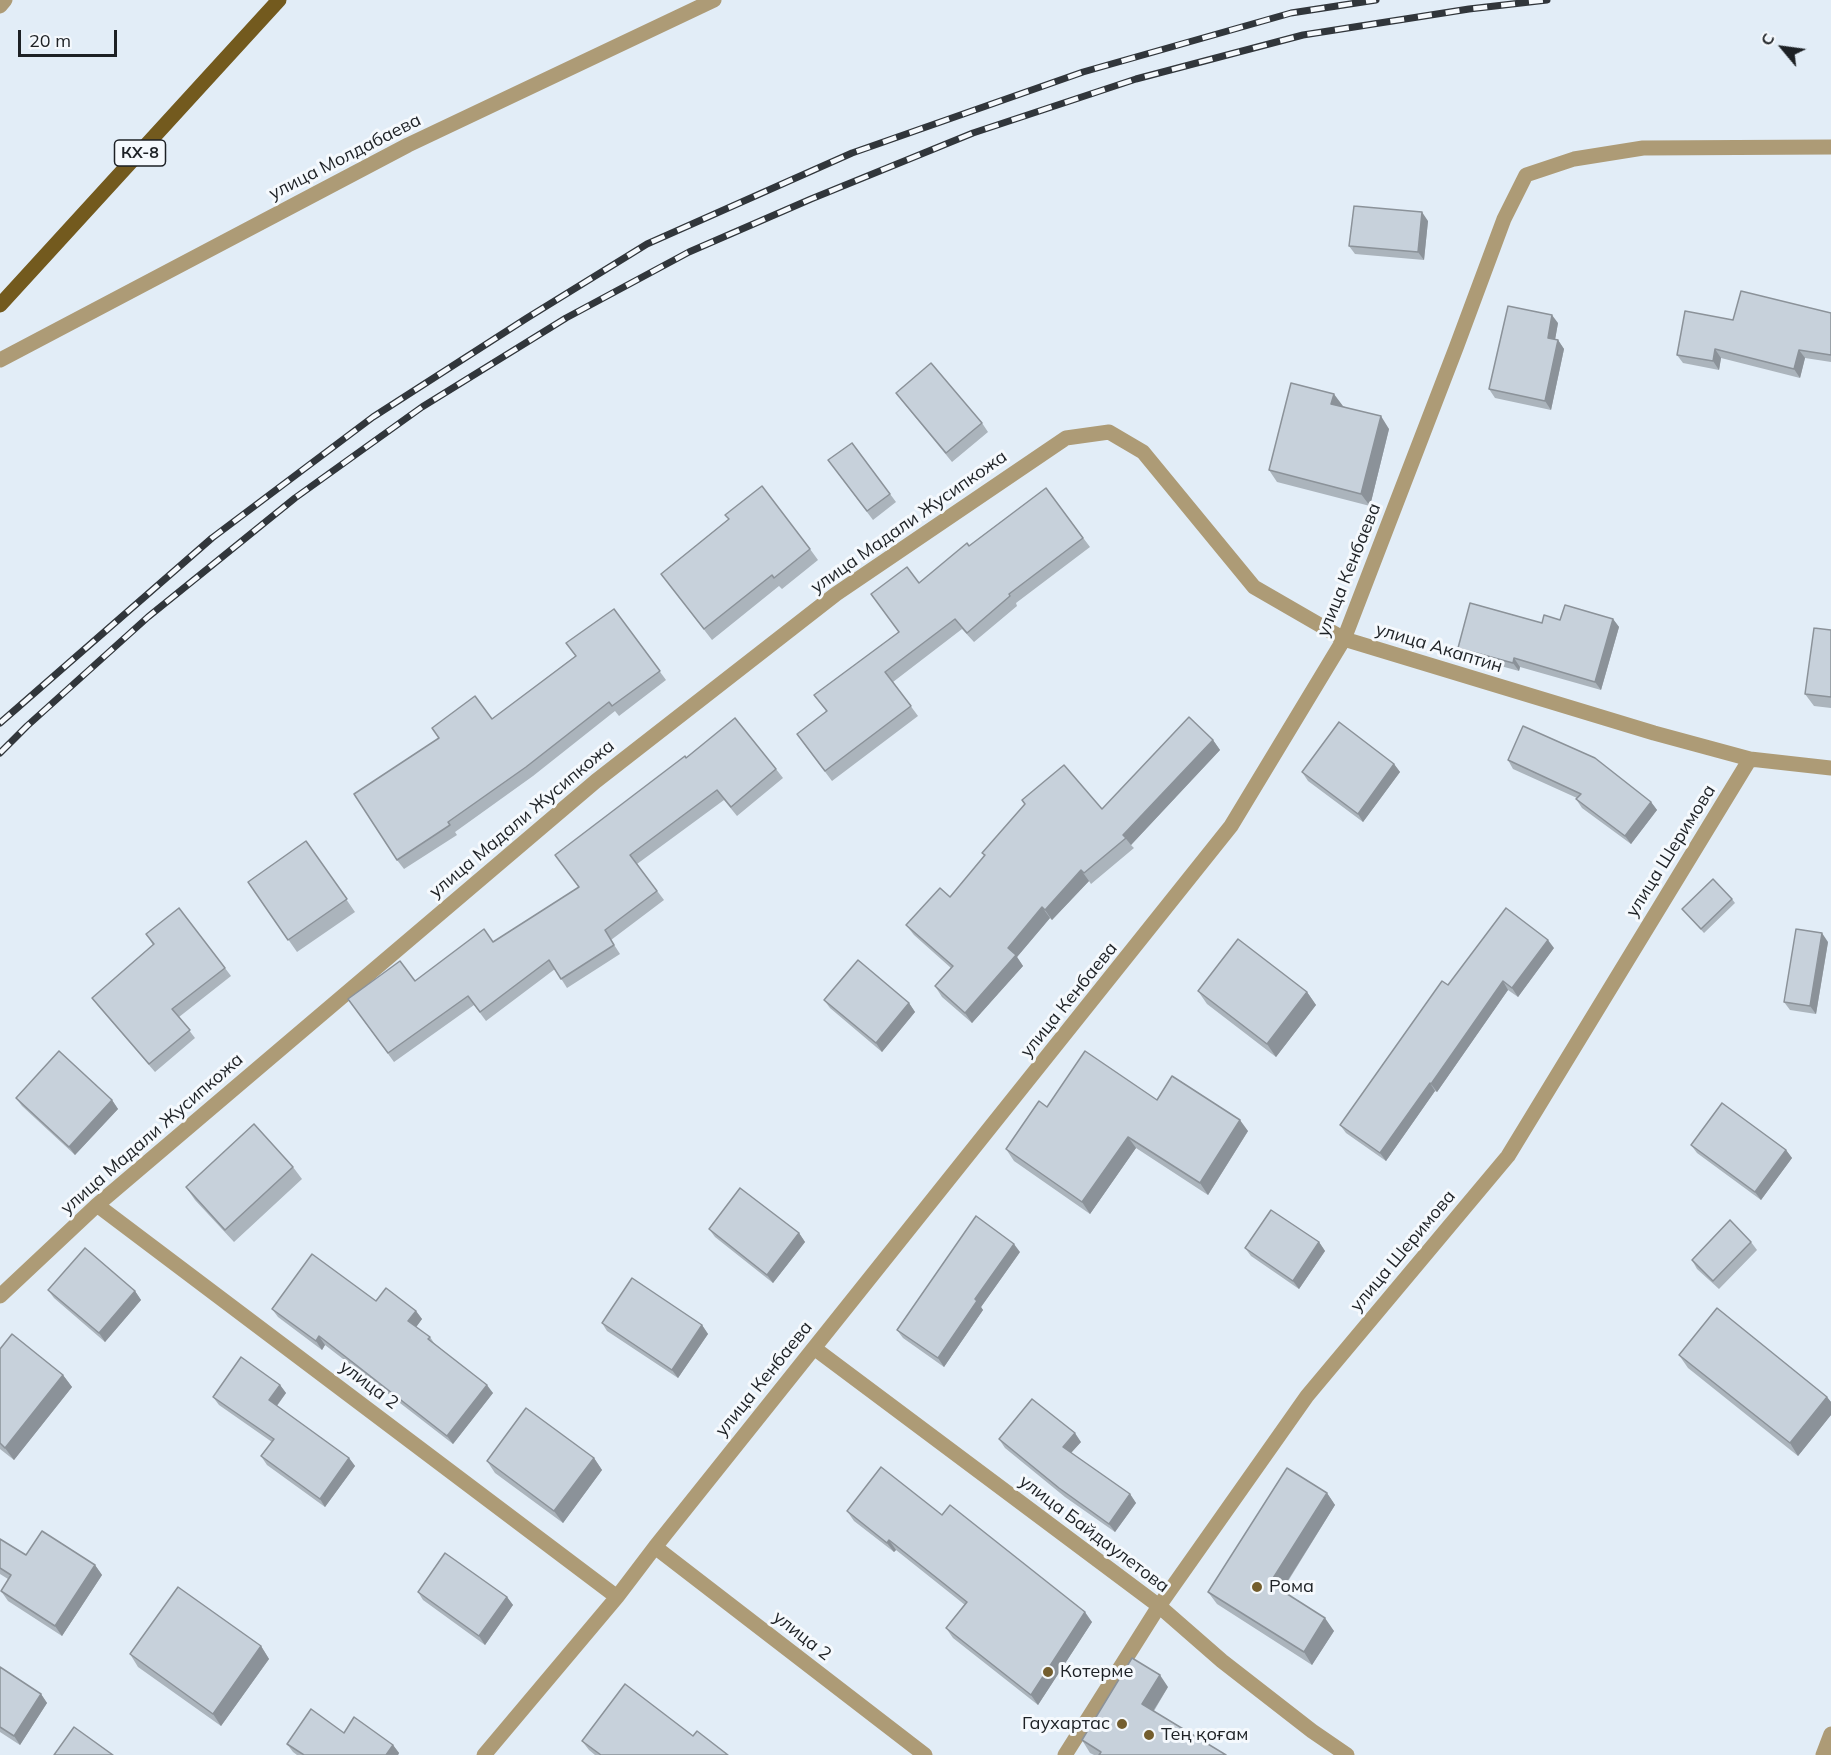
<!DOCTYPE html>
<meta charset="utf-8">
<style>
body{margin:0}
#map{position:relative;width:1831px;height:1755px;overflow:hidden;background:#e2edf7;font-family:Mulish,sans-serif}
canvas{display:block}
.north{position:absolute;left:1753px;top:18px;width:60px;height:60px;-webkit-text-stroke:4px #f5f9fd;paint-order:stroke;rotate:299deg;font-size:16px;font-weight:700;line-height:24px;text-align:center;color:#1d2125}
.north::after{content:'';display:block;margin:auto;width:21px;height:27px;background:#1d2125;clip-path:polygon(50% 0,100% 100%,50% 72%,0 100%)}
.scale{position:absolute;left:18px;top:30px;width:99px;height:27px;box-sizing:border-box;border:3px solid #1d2125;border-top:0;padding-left:8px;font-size:18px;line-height:21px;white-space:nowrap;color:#1d2125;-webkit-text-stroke:4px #f5f9fd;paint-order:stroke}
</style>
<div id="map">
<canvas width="1831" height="1755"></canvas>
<div class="north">С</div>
<div class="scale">20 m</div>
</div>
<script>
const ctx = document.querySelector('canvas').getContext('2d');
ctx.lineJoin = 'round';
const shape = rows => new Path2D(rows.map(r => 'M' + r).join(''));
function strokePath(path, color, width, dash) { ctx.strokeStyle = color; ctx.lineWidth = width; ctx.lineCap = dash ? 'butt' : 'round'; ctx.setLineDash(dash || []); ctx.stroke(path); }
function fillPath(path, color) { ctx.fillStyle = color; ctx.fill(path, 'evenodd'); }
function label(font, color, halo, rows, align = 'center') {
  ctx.font = font + ' Mulish,sans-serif'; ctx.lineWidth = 6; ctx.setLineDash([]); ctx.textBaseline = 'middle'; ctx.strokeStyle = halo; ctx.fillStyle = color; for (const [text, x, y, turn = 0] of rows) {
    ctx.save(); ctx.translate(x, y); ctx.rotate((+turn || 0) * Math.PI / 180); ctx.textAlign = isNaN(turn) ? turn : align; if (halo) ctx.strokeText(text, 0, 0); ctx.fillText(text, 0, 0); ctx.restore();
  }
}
const street = shape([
 [0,6,5,0],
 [0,360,408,145,714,0],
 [97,1205,617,1597],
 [0,1296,97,1205,596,781,836,594,1066,438,1109,432,1143,452,1254,587,1344,639,1654,733,1750,759,1831,768],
 [814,1348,1159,1606,1222,1661,1312,1731,1347,1755],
 [655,1547,925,1755],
 [484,1755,617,1597,655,1547,1231,826,1344,639,1456,348,1504,219,1526,175,1574,159,1643,148,1831,147],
 [1065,1755,1159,1606,1307,1396,1508,1156,1750,759],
 [1823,1755,1831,1734]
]);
const primary = shape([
 [0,305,279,0]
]);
const rail = shape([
 [0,723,212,538,373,417,527,318,647,244,852,153,1083,72,1291,13,1376,0],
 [0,753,27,726,148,617,295,498,422,407,566,318,689,252,811,199,973,133,1136,79,1303,35,1469,9,1547,0]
]);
const wall = shape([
 [1428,221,1424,260,1355,254,1349,246],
 [1831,313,1831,362,1805,358,1800,378,1721,358,1719,370,1683,363,1677,355,1733,320],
 [1558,323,1555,339,1558,340,1564,349,1551,410,1495,398,1489,389],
 [896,393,982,423,988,432,952,462,902,401],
 [1343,406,1389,429,1370,506,1277,482,1269,470],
 [852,443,896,502,873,520,828,460],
 [1046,488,1090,547,1016,603,1017,606,974,642,962,629,893,682,918,716,832,781,804,744,826,711,814,695,899,632,919,583],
 [729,519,810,549,818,560,782,589,779,586,712,640,661,574],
 [614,609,666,680,619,716,615,711,533,776,455,832,457,835,404,869,397,860,492,719,575,656],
 [1613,619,1619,627,1601,690,1520,667,1519,671,1464,656,1458,648,1560,620],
 [1831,630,1831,708,1814,706,1805,694],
 [1213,740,1220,750,1131,845,1134,848,1091,884,1089,881,1052,920,1050,918,1017,957,1023,966,972,1023,942,997,935,986,951,968,914,935,906,925,950,897,984,856,982,853,1102,809],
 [686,758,776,769,783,778,737,816,724,800,637,864,664,900,611,940,620,954,567,988,555,969,486,1021,474,1005,394,1062,348,999,415,981,493,942,579,887],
 [1508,760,1651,802,1657,810,1631,844,1582,808,1576,799,1577,798,1513,769],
 [1394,764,1400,772,1363,822,1308,781,1302,772],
 [306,841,355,912,297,952,248,882],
 [1732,899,1735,903,1704,933,1682,909],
 [146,934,225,968,231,976,179,1017,195,1038,155,1072,98,1006,92,998,153,945],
 [1828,942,1816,1014,1790,1010,1784,1002],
 [1554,948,1518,997,1508,990,1437,1092,1435,1091,1386,1161,1346,1133,1340,1125,1448,985],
 [1198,991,1307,992,1316,1005,1276,1057,1207,1004],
 [824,1000,909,1003,915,1012,882,1052,830,1008],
 [16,1098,112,1100,118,1109,75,1155,22,1106],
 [1157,1100,1248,1131,1208,1195,1136,1148,1090,1214,1014,1161,1006,1149],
 [1691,1145,1786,1150,1792,1158,1761,1200,1697,1153],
 [293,1167,302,1179,234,1242,195,1200,186,1187],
 [709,1229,799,1233,805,1242,773,1283,715,1237],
 [1319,1242,1325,1251,1299,1289,1251,1256,1245,1248],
 [1751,1242,1757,1250,1719,1289,1697,1269,1692,1260],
 [1020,1252,981,1307,983,1310,944,1367,903,1338,897,1330],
 [48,1290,135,1291,141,1300,105,1342,54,1298],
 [376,1301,416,1311,422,1319,416,1327,430,1337,434,1343,493,1393,453,1444,325,1345,322,1350,278,1317,272,1309],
 [602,1323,702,1325,708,1334,678,1378,607,1331],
 [0,1349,63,1375,72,1387,14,1460,0,1449],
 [1679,1355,1827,1397,1831,1402,1831,1415,1798,1456,1688,1368],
 [280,1385,286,1393,277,1406,349,1458,355,1466,325,1507,267,1465,261,1456,272,1442,219,1405,213,1397],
 [999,1439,1081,1442,1071,1453,1130,1494,1136,1503,1115,1532,1065,1497,1005,1448],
 [594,1458,602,1470,563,1523,495,1473,487,1461],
 [1327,1493,1335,1505,1282,1591,1334,1631,1312,1665,1217,1604,1208,1592],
 [847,1511,942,1515,1092,1622,1038,1705,953,1638,946,1628,965,1605,896,1550,894,1552,854,1521],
 [0,1539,26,1555,95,1565,102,1575,62,1636,8,1601,1,1591,8,1579,0,1574],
 [418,1592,507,1597,513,1605,485,1645,423,1600],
 [261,1646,269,1659,221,1726,138,1667,130,1654],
 [0,1667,41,1694,47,1703,20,1745,0,1732],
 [1168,1687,1154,1711,1226,1755,1094,1755,1090,1753,1082,1740],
 [344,1733,393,1745,399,1753,398,1755,297,1755,293,1752,287,1744],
 [693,1736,728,1755,595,1755,589,1750,582,1741]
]);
const shadedWall = shape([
 [1422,212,1428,221,1424,260,1418,252],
 [1552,315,1558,323,1554,346,1548,338],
 [1558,340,1564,349,1551,410,1545,401],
 [1715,349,1721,358,1719,370,1713,361],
 [1799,350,1805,358,1800,378,1794,369],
 [1334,394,1343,406,1340,416,1331,404],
 [1381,416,1389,429,1370,506,1361,494],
 [1613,619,1619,627,1601,690,1595,682],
 [1514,658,1520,667,1519,671,1513,663],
 [1213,740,1220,750,1131,845,1123,835],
 [1394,764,1400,772,1363,822,1358,814],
 [1651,802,1657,810,1631,844,1625,836],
 [1081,870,1089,881,1052,920,1045,910],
 [1042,907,1050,918,1017,957,1023,966,972,1023,965,1013,1008,948],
 [1822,933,1828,942,1816,1014,1810,1006],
 [1548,940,1554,948,1518,997,1512,988],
 [1503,981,1508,990,1437,1092,1431,1084],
 [1307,992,1316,1005,1276,1057,1267,1044],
 [909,1003,915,1012,882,1052,876,1043],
 [1430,1083,1435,1091,1386,1161,1380,1153],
 [112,1100,118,1109,75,1155,69,1147],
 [1240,1120,1248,1131,1208,1195,1200,1183],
 [1128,1137,1136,1148,1090,1214,1082,1202],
 [1786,1150,1792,1158,1761,1200,1755,1192],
 [799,1233,805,1242,773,1283,767,1275],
 [1319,1242,1325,1251,1299,1289,1293,1281],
 [1014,1244,1020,1252,981,1307,983,1310,944,1367,938,1358,975,1299],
 [135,1291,141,1300,105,1342,99,1333],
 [416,1311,422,1319,414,1330,408,1321],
 [702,1325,708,1334,678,1378,672,1370],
 [319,1336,325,1345,322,1350,316,1341],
 [63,1375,72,1387,14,1460,5,1448],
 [280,1385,286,1393,275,1408,269,1400],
 [487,1385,493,1393,453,1444,447,1436],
 [1827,1397,1831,1402,1831,1415,1798,1456,1790,1443],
 [1075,1433,1081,1442,1069,1455,1063,1447],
 [349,1458,355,1466,325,1507,320,1499],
 [594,1458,602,1470,563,1523,554,1511],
 [1327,1493,1335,1505,1278,1596,1270,1583],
 [1130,1494,1136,1503,1115,1532,1109,1524],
 [889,1540,896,1550,894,1552,887,1543],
 [95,1565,102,1575,62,1636,55,1626],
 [507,1597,513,1605,485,1645,479,1636],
 [1085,1612,1092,1622,1038,1705,1031,1695],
 [1325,1618,1334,1631,1312,1665,1304,1652],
 [261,1646,269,1659,221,1726,213,1714],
 [1160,1675,1168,1687,1150,1716,1142,1704],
 [41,1694,47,1703,20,1745,14,1736],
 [393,1745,399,1753,398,1755,386,1755]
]);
const building = shape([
 [1354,206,1422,212,1418,252,1349,246,1354,206],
 [1741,291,1831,313,1831,355,1799,350,1794,369,1715,349,1713,361,1677,355,1685,311,1733,320,1741,291],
 [1508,306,1552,315,1548,338,1558,340,1545,401,1489,389,1508,306],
 [931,363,982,423,946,453,896,393,931,363],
 [1291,383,1334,394,1331,404,1381,416,1361,494,1269,470,1291,383],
 [852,443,890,494,867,511,828,460,852,443],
 [762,486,810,549,774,578,772,575,704,629,661,574,729,519,725,515,762,486],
 [1046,488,1083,538,1009,594,1010,596,967,633,955,619,885,672,911,706,825,771,797,734,827,711,814,695,899,632,871,594,907,567,919,583,967,543,969,546,1046,488],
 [1470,603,1542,623,1544,615,1560,620,1565,605,1613,619,1595,682,1514,658,1513,663,1458,648,1470,603],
 [614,609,660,671,612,706,609,702,526,767,448,822,450,825,397,860,354,794,439,738,432,728,475,696,492,719,576,656,566,643,614,609],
 [1814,628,1831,630,1831,697,1805,694,1814,628],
 [1189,717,1213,740,1123,835,1126,838,1084,873,1081,870,1045,910,1042,907,1008,948,1016,955,965,1013,935,986,953,966,906,925,940,888,950,897,985,855,982,853,1025,804,1022,800,1064,765,1102,809,1189,717],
 [735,718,776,769,731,807,717,790,630,855,657,891,605,930,614,945,561,979,549,960,480,1012,468,996,388,1053,348,999,400,961,415,981,484,929,493,942,579,887,555,855,685,756,686,758,735,718],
 [1339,722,1394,764,1358,814,1302,772,1339,722],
 [1523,726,1595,758,1651,802,1625,836,1576,799,1581,794,1508,760,1523,726],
 [306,841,347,899,288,940,248,882,306,841],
 [1713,879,1732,899,1701,929,1682,909,1713,879],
 [179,908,225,968,172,1009,190,1030,149,1064,92,998,154,944,146,934,179,908],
 [1506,908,1548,940,1512,988,1503,981,1431,1084,1430,1083,1380,1153,1340,1125,1442,981,1448,985,1506,908],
 [1796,929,1822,933,1810,1006,1784,1002,1796,929],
 [1238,939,1307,992,1267,1044,1198,991,1238,939],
 [858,960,909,1003,876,1043,824,1000,858,960],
 [59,1051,112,1100,69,1147,16,1098,59,1051],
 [1085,1051,1157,1100,1172,1076,1240,1120,1200,1183,1128,1137,1082,1202,1006,1149,1039,1101,1047,1107,1085,1051],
 [1722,1103,1786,1150,1755,1192,1691,1145,1722,1103],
 [254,1124,293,1167,225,1230,186,1187,254,1124],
 [740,1188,799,1233,767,1275,709,1229,740,1188],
 [1271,1210,1319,1242,1293,1281,1245,1248,1271,1210],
 [976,1216,1014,1244,975,1299,977,1301,938,1358,897,1330,976,1216],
 [1730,1220,1751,1242,1713,1281,1692,1260,1730,1220],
 [85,1248,135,1291,99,1333,48,1290,85,1248],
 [312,1254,376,1301,386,1288,416,1311,408,1321,430,1337,428,1339,487,1385,447,1436,319,1336,316,1341,272,1309,312,1254],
 [632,1278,702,1325,672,1370,602,1323,632,1278],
 [1717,1308,1827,1397,1790,1443,1679,1355,1717,1308],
 [12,1334,63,1375,5,1448,0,1443,0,1349,12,1334],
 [241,1357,280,1385,269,1400,349,1458,320,1499,261,1456,274,1439,213,1397,241,1357],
 [1032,1399,1075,1433,1063,1447,1130,1494,1109,1524,1059,1488,999,1439,1032,1399],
 [526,1408,594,1458,554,1511,487,1461,526,1408],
 [881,1467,942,1515,950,1505,1085,1612,1031,1695,946,1628,967,1602,889,1540,887,1543,847,1511,881,1467],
 [1287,1468,1327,1493,1270,1583,1325,1618,1304,1652,1208,1592,1287,1468],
 [42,1531,95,1565,55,1626,1,1591,11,1575,0,1568,0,1539,26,1555,42,1531],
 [445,1553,507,1597,479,1636,418,1592,445,1553],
 [178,1587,261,1646,213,1714,130,1654,178,1587],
 [1132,1658,1160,1675,1142,1704,1226,1755,1099,1755,1101,1752,1082,1740,1132,1658],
 [0,1667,41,1694,14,1736,0,1727,0,1667],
 [625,1684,693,1736,697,1731,728,1755,601,1755,582,1741,625,1684],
 [311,1709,344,1733,354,1717,393,1745,386,1755,304,1755,287,1744,311,1709],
 [74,1727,113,1755,54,1755,74,1727]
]);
const markers = [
 [1257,1587,6,"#745e2e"],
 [1048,1672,6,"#745e2e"],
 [1122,1724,6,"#745e2e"],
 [1149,1735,6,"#745e2e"]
];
const shields = [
 [140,153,51]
];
const shieldNames = [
 ["КХ-8",140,153]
];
const streetNames = [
 ["улица Молдабаева",345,157,-27],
 ["улица Мадали Жусипкожа",909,522,-35],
 ["улица Кенбаева",1349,570,-68],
 ["улица Акаптин",1439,648,17],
 ["улица Мадали Жусипкожа",522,819,-40],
 ["улица Шеримова",1671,851,-58],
 ["улица Кенбаева",1069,1000,-51],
 ["улица Мадали Жусипкожа",152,1134,-41],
 ["улица Шеримова",1403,1251,-50],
 ["улица Кенбаева",764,1379,-51],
 ["улица 2",369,1385,37],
 ["улица Байдаулетова",1094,1534,37],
 ["улица 2",802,1636,38]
];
const poiNames = [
 ["Рома",1269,1587],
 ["Котерме",1060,1672],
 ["Гаухартас",1110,1724,"right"],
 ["Тең қоғам",1161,1735]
];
strokePath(street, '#ad9b76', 15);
strokePath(primary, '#735a1e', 15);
strokePath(rail, '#31363b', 7);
strokePath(rail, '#f5f9fd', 4.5, [14]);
fillPath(wall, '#abb4bc');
fillPath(shadedWall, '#8b9299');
fillPath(building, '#c7d1db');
strokePath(building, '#8b9299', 1.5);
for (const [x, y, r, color] of markers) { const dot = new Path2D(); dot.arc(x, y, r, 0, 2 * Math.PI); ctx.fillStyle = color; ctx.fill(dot); strokePath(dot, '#f5f9fd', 2); }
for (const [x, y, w] of shields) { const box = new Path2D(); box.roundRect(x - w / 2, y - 13, w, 26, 4.5); ctx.fillStyle = '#f5f9fd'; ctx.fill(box); strokePath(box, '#1d2125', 1.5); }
label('bold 16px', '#1d2125', null, shieldNames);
label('18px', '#1d2125', '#f5f9fd', streetNames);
label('18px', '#1d2125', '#f5f9fd', poiNames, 'left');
</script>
